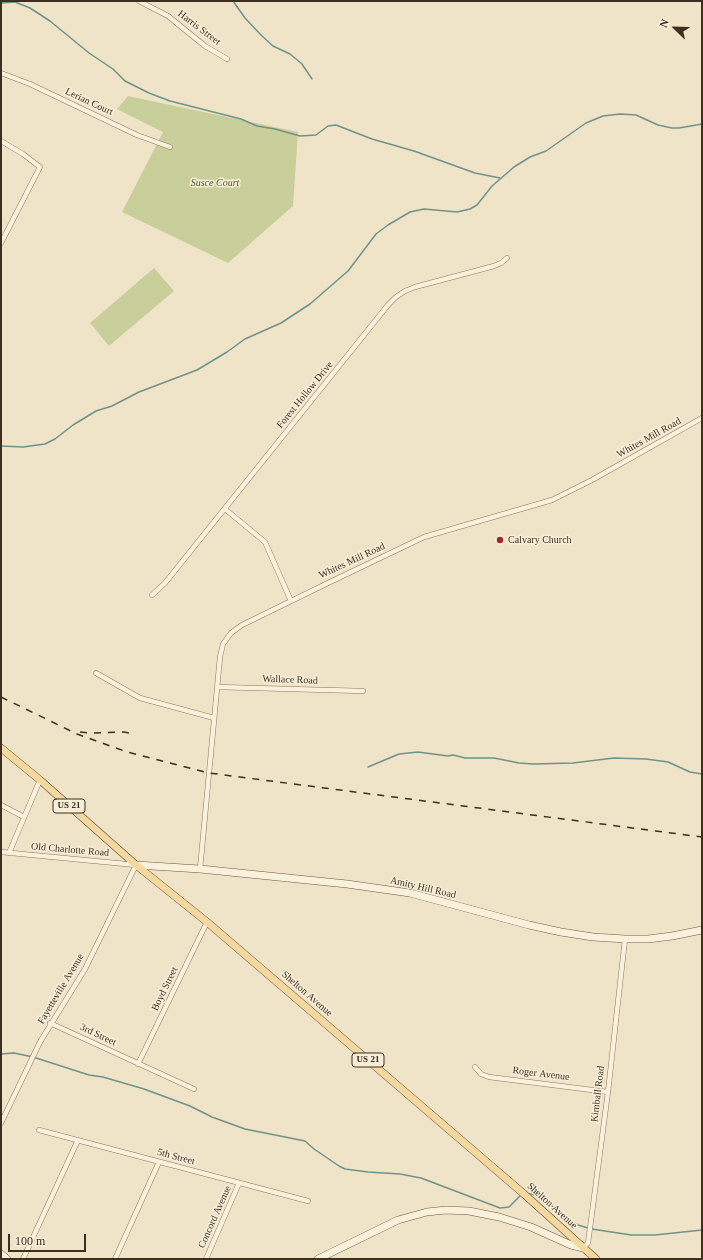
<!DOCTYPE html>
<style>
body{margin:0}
#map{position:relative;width:703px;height:1260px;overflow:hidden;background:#f0e4c8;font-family:"Times New Roman",serif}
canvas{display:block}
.frame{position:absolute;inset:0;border:2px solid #3d2e20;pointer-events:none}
.north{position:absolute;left:655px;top:8px;width:40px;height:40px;-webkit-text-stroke:3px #f7eed8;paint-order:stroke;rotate:293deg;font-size:11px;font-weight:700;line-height:16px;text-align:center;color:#3d2e20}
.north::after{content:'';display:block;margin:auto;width:14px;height:18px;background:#3d2e20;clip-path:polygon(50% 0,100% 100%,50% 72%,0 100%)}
.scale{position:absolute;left:8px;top:1234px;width:78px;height:18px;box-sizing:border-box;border:2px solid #3d2e20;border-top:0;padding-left:5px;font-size:12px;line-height:14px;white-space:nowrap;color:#3d2e20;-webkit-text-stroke:3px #f7eed8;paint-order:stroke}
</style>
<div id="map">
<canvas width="703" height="1260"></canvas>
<div class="frame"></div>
<div class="north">N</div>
<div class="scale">100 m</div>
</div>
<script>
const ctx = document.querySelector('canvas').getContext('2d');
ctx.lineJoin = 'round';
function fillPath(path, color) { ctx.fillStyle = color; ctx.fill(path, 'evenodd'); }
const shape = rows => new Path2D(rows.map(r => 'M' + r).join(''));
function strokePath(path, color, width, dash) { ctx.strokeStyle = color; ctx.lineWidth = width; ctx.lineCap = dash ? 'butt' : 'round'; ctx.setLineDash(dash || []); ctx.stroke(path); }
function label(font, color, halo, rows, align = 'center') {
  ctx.font = font + ' "Times New Roman",serif'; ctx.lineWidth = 3; ctx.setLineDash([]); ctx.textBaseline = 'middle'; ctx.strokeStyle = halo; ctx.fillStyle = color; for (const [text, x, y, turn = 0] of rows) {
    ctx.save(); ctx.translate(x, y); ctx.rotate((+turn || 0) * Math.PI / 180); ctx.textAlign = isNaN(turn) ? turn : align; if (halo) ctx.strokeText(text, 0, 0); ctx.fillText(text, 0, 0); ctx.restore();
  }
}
const green = shape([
 [128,96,298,132,293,206,228,263,122,212,163,132,117,109],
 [154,268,174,291,109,346,90,323]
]);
const stream = shape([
 [233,1,245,18,261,35,273,46,290,54,302,64,312,79],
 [1,3,15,2,30,8,50,21,89,53,113,69,125,81,149,93,170,101,241,119,257,126,275,129,300,136,316,135,328,126,336,125,372,139,414,151,475,173,500,178],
 [1,446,23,447,45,444,55,439,73,425,96,411,112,406,139,392,197,370,227,352,245,339,281,323,310,304,348,271,376,234,388,225,410,212,424,209,457,212,470,209,477,205,492,186,514,167,530,157,546,151,586,123,603,116,620,114,636,115,658,125,672,128,679,128,702,124],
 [368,767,399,754,418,752,448,756,453,755,465,758,494,758,519,763,533,764,573,763,614,758,646,759,668,762,690,772,702,774],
 [1,1054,14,1053,33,1057,89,1075,103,1077,144,1089,190,1106,212,1117,245,1129,305,1141,314,1149,339,1166,345,1169,368,1172,400,1174,421,1178,500,1208,509,1207,521,1195],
 [529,1194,532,1194,539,1197,555,1208,566,1218,578,1225,588,1228],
 [592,1229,631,1235,655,1235,702,1230]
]);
const street = shape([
 [139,1,168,16,205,46,227,59],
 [1,73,30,84,137,135,170,147],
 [1,141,23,154,40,167,1,243],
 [225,509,265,542,291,601],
 [152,595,165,583,388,305,396,297,405,291,415,287,494,266,501,263,507,258],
 [96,673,140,698,214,718],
 [217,687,363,691],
 [1,805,24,817],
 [1,852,136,865,85,969,40,1042,1,1123],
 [9,853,40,780],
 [200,869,220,657,223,644,231,633,242,625,330,582,424,537,552,500,592,480,702,418],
 [50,1023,194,1089],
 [138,1064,207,922],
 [475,1067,481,1074,489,1077,608,1092],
 [39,1130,308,1201],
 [583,1248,588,1243,608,1092,625,939],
 [23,1259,78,1140],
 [115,1259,159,1162],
 [206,1259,239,1183]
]);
const secondary = shape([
 [136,865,200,869,347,884,410,893,529,925,561,932,593,937,625,939,648,939,672,936,702,930],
 [1,1254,7,1259],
 [318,1259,398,1220,427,1212,446,1210,469,1211,499,1217,531,1227,571,1245,583,1248]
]);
const primary = shape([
 [1,748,40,780,136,865,207,922,524,1194,596,1259]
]);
const rail = shape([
 [1,697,77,734,127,752,209,773,702,837],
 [80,732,90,733,124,732,134,734]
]);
const markers = [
 [500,540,4,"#9e2a2b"]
];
const shields = [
 [69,806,32],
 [368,1060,32]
];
const shieldNames = [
 ["US 21",69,806],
 ["US 21",368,1060]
];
const streetNames = [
 ["Harris Street",199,28,37],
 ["Lerian Court",89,102,25],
 ["Forest Hollow Drive",305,395,-51],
 ["Whites Mill Road",649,438,-29],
 ["Whites Mill Road",352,561,-25],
 ["Wallace Road",290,680,2],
 ["Old Charlotte Road",70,850,5],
 ["Amity Hill Road",423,888,13],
 ["Fayetteville Avenue",61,989,-59],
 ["Boyd Street",165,989,-64],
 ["Shelton Avenue",307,994,41],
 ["3rd Street",98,1035,25],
 ["Roger Avenue",541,1074,7],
 ["Kimball Road",598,1094,-83],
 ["5th Street",176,1157,15],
 ["Shelton Avenue",552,1206,42],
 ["Concord Avenue",215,1217,-66]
];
const parkNames = [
 ["Susce Court",215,183]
];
const poiNames = [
 ["Calvary Church",508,540]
];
fillPath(green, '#c9cf9b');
strokePath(stream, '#6f938a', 1.5);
strokePath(street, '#8d765c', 5.5);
strokePath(secondary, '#6f573f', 8);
strokePath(primary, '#5b4430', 8);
strokePath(street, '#faf1dc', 4.5);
strokePath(secondary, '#faf1dc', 7);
strokePath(primary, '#f3d9a0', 7);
strokePath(rail, '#3d2e20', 1.5, [7, 7]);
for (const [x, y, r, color] of markers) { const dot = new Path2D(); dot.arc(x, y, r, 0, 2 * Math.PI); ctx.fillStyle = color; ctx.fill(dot); strokePath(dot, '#f7eed8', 1.5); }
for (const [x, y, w] of shields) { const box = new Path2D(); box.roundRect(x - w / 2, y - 7, w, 14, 3); ctx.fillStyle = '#f7eed8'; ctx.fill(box); strokePath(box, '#3d2e20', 1); }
label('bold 9px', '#3d2e20', null, shieldNames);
label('10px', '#3d2e20', '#f7eed8', streetNames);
label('italic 10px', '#4d5a26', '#f7eed8', parkNames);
label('10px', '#3d2e20', '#f7eed8', poiNames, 'left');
</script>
